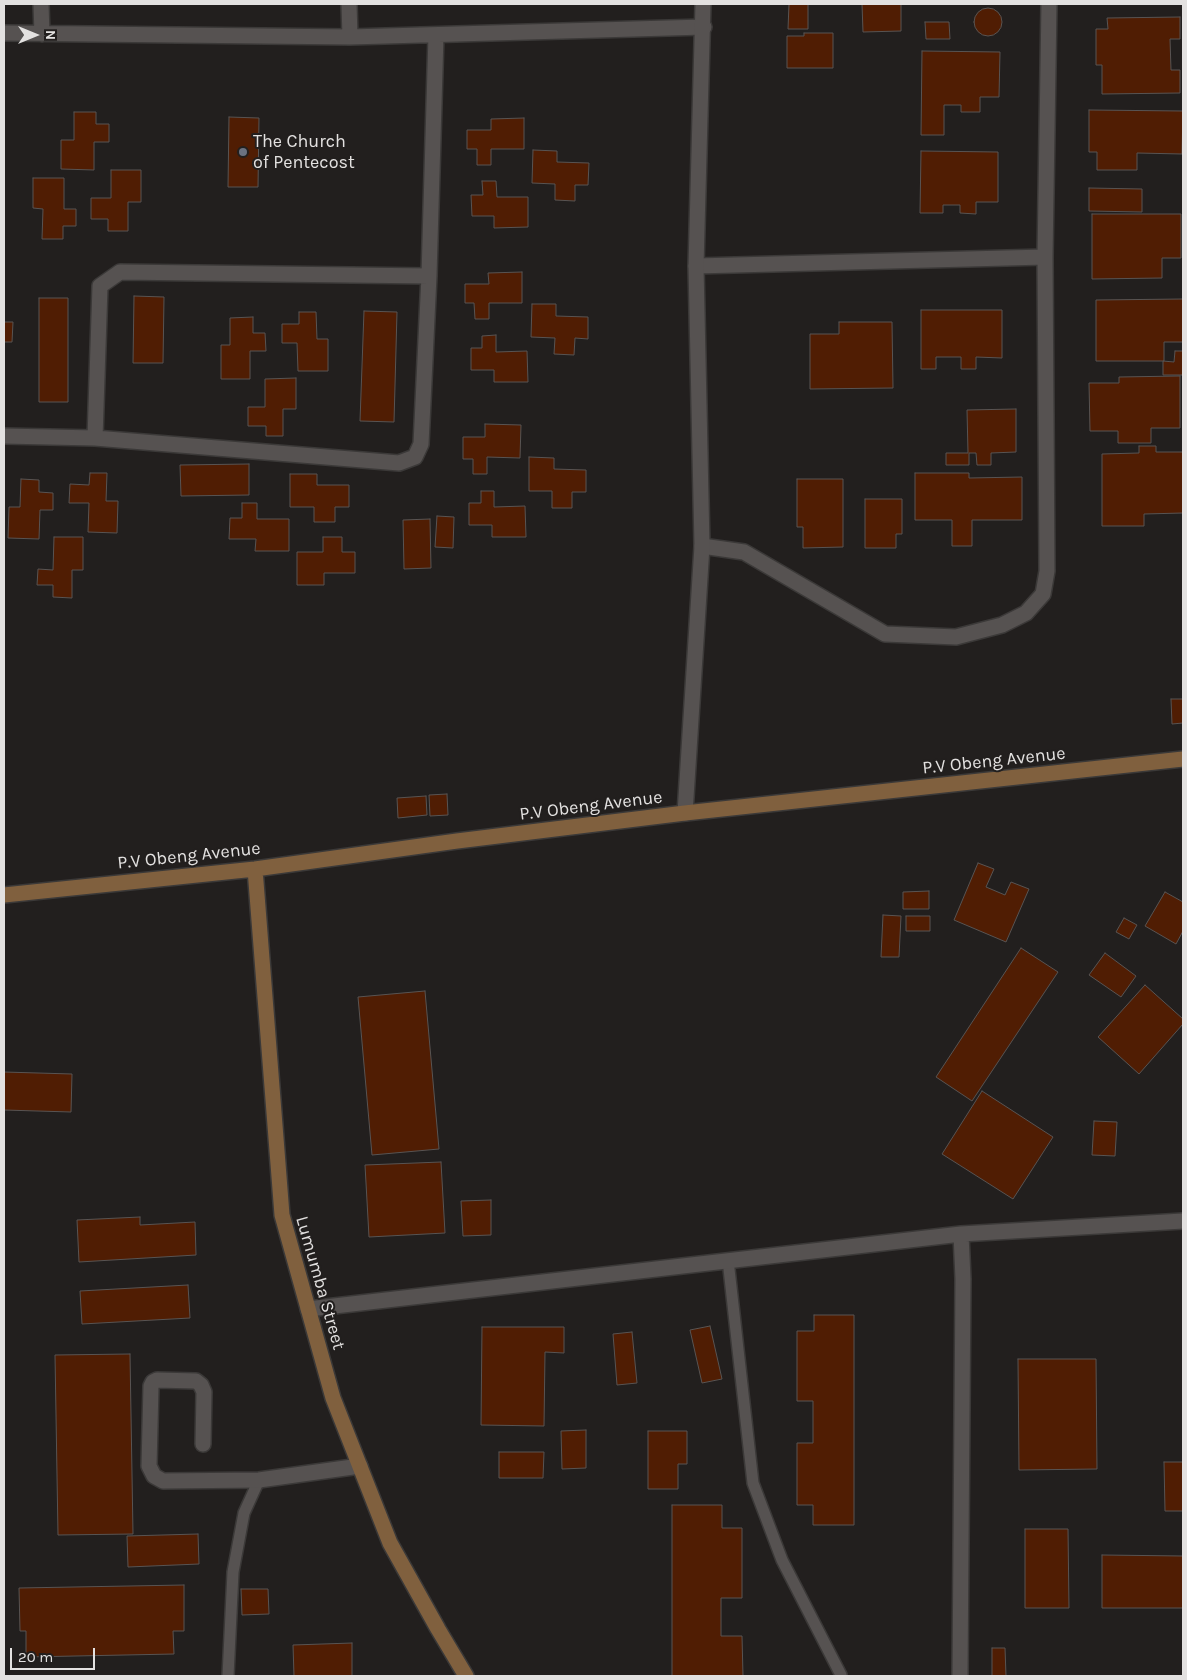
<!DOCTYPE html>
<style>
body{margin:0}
#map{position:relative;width:1187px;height:1680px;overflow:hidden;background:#221f1e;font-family:Karla,sans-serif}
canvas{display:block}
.frame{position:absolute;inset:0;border:5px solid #e3e1e0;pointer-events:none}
.north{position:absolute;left:10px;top:10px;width:50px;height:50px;-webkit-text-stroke:4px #221f1e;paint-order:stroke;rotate:90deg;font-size:14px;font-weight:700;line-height:20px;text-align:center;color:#e3e1e0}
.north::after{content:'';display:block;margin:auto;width:18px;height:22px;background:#e3e1e0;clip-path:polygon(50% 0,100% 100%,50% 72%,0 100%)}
.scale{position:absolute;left:10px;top:1648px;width:85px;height:22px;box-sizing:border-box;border:2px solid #e3e1e0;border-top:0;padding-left:6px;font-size:15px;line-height:18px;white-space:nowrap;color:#e3e1e0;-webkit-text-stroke:4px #221f1e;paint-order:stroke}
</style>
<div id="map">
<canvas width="1187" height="1680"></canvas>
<div class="frame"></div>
<div class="north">N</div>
<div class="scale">20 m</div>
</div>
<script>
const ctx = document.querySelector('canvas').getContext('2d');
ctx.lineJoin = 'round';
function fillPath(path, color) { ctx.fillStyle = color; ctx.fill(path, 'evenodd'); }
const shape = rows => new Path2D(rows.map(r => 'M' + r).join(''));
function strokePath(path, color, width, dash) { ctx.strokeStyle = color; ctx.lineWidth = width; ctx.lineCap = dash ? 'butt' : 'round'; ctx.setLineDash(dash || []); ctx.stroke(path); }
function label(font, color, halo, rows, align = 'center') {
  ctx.font = font + ' Karla,sans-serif'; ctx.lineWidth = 4; ctx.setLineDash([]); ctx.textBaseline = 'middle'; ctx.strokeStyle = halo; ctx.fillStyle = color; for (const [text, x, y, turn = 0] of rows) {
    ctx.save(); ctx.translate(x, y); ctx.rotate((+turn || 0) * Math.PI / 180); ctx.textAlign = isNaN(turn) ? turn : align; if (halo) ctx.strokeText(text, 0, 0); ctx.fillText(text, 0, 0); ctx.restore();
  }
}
const building = shape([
 [789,4,808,4,808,29,788,29,789,4],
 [862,4,901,4,901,31,863,32,862,4],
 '974 22a14 14 0 1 1 28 0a14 14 0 1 1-28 0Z',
 [1180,17,1180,39,1170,39,1171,70,1180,70,1180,93,1102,94,1102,65,1096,65,1096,29,1108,29,1107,18,1180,17],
 [925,22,949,22,950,39,926,39,925,22],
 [804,33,833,33,833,68,787,68,787,36,804,36,804,33],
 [922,51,1000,52,999,97,980,97,980,112,961,112,961,105,944,105,944,135,921,135,922,51],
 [1089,110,1183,111,1182,154,1137,153,1137,170,1097,170,1097,152,1089,152,1089,110],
 [74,112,96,112,96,124,109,124,109,142,94,142,94,170,61,169,61,140,74,140,74,112],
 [229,117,259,118,258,187,228,187,229,117],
 [524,118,524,149,491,149,491,165,477,165,477,149,467,149,467,130,491,130,491,119,524,118],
 [533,150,557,151,557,162,589,163,588,185,575,185,575,201,555,200,555,184,532,183,533,150],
 [921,151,998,152,998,202,976,202,976,214,960,213,960,205,943,205,943,213,920,213,921,151],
 [111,170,141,170,141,202,128,202,128,231,108,231,108,219,91,219,91,198,111,198,111,170],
 [33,178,64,178,64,209,76,209,76,226,63,226,63,239,42,239,43,209,33,208,33,178],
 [482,181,496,181,497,197,528,197,528,227,494,228,494,216,472,216,471,195,483,195,482,181],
 [1089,188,1142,189,1142,212,1089,211,1089,188],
 [1092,214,1181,214,1181,258,1162,258,1162,278,1092,279,1092,214],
 [522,272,522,303,489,303,489,319,475,319,474,303,465,303,465,284,489,284,488,273,522,272],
 [134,296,164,297,163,363,133,363,134,296],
 [39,298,68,298,68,402,39,402,39,298],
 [1183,299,1183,342,1164,342,1164,361,1096,361,1096,300,1183,299],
 [532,304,556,304,556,316,588,317,588,339,575,338,574,355,554,354,555,338,531,337,532,304],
 [921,310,1002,310,1002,358,976,357,976,369,961,369,961,357,936,357,936,369,921,369,921,310],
 [364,311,397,312,394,422,360,421,364,311],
 [299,312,316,312,317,339,328,339,328,371,298,371,297,343,282,343,282,324,299,324,299,312],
 [253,317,253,333,265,333,266,351,250,351,250,379,221,379,221,345,230,345,230,318,253,317],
 [4,322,13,322,12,342,4,342,4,322],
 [839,322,892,322,893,388,810,389,810,334,839,334,839,322],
 [496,335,496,352,527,351,528,382,494,382,494,370,471,370,471,348,482,348,482,336,496,335],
 [1175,351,1183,351,1183,375,1163,375,1163,361,1174,362,1175,351],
 [1180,376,1180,428,1151,428,1151,443,1118,443,1118,431,1090,431,1089,383,1119,383,1119,377,1180,376],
 [296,378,296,409,283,409,283,436,266,436,266,426,248,426,248,407,265,407,265,379,296,378],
 [1016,409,1016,452,991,453,991,465,977,465,976,453,969,453,969,465,946,465,946,453,968,453,967,410,1016,409],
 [485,424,521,425,520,458,487,457,487,474,473,474,473,459,463,459,463,437,485,437,485,424],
 [1139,446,1156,446,1156,452,1183,452,1183,513,1144,514,1144,526,1102,526,1102,454,1139,453,1139,446],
 [529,457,554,458,554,469,586,470,586,492,572,492,572,508,552,508,552,491,529,491,529,457],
 [249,464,249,495,181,496,180,465,249,464],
 [90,473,107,473,106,501,118,501,117,533,88,532,89,503,69,503,70,484,89,485,90,473],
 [915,473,969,473,969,478,1022,477,1022,520,972,520,972,546,952,546,952,520,915,520,915,473],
 [290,474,317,474,317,485,349,485,349,507,335,507,335,522,314,522,314,507,290,507,290,474],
 [21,479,39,480,39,492,53,493,53,510,40,510,39,539,8,538,9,507,20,507,21,479],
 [797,479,843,479,843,547,803,548,803,527,797,527,797,479],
 [481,491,494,491,494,507,525,506,526,537,492,537,492,525,469,525,469,503,481,503,481,491],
 [865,499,902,499,902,534,896,534,896,548,865,548,865,499],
 [242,503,257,503,257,519,289,519,289,551,255,551,256,539,229,539,230,518,242,518,242,503],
 [437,516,454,517,453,548,435,547,437,516],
 [430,519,431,568,404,569,403,520,430,519],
 [54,537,83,537,83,570,72,570,72,598,53,597,53,585,37,585,38,569,53,570,54,537],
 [323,537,342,537,342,552,355,552,355,573,324,573,324,585,297,585,297,552,323,552,323,537],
 [1171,699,1183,699,1183,723,1172,724,1171,699],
 [447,794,448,815,430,816,429,795,447,794],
 [426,796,427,815,398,818,397,798,426,796],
 [978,863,994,869,986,887,1005,895,1011,882,1029,889,1006,942,954,920,978,863],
 [929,891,929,909,903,909,903,892,929,891],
 [1165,892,1183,902,1183,931,1176,944,1145,926,1165,892],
 [883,915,901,916,899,957,881,957,883,915],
 [906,916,930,916,930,931,906,931,906,916],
 [1124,918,1137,925,1129,939,1116,932,1124,918],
 [1021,948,1058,972,972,1101,936,1077,1021,948],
 [1105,953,1136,976,1121,997,1089,975,1105,953],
 [1145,985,1183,1019,1183,1024,1139,1074,1098,1037,1145,985],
 [425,991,439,1149,372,1155,358,997,425,991],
 [4,1072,72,1074,71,1112,4,1110,4,1072],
 [982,1091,1053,1137,1013,1199,942,1154,982,1091],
 [1094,1121,1117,1122,1115,1156,1092,1155,1094,1121],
 [441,1162,445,1233,369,1237,365,1165,441,1162],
 [491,1200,491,1235,463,1236,461,1201,491,1200],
 [140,1217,140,1225,195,1222,196,1255,79,1262,77,1220,140,1217],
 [188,1285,190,1318,82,1324,80,1291,188,1285],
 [814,1315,854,1315,854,1525,813,1525,813,1505,797,1505,797,1443,813,1443,813,1401,797,1401,797,1331,814,1331,814,1315],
 [710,1326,722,1379,702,1383,690,1330,710,1326],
 [482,1327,564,1327,564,1353,545,1352,544,1426,481,1425,482,1327],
 [632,1332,637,1383,617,1385,613,1334,632,1332],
 [130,1354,133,1534,58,1535,55,1355,130,1354],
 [1018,1359,1096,1359,1097,1469,1019,1470,1018,1359],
 [586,1430,586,1468,562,1469,561,1431,586,1430],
 [648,1431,687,1431,687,1464,678,1464,678,1489,648,1489,648,1431],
 [499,1452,544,1452,543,1478,499,1478,499,1452],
 [1164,1462,1183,1462,1183,1511,1165,1511,1164,1462],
 [672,1505,722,1505,722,1528,742,1528,742,1598,721,1598,721,1636,742,1636,743,1676,672,1676,672,1505],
 [1025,1529,1068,1529,1069,1608,1025,1608,1025,1529],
 [198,1534,199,1564,128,1567,127,1536,198,1534],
 [1102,1555,1183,1556,1183,1608,1102,1608,1102,1555],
 [184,1585,184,1631,173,1631,174,1654,26,1657,26,1631,20,1631,19,1588,184,1585],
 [241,1589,268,1589,269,1614,242,1615,241,1589],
 [352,1643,352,1676,294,1676,293,1645,352,1643],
 [992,1648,1005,1648,1006,1676,992,1676,992,1648]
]);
const service = shape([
 [728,1260,753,1483,782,1560,841,1675],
 [228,1676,233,1572,244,1513,259,1480]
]);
const minor = shape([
 [41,4,42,34],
 [349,4,350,37],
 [4,33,350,37,704,27],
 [696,266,1045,257],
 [4,436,95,438,399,463,415,457,421,444,429,276,436,35],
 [95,438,100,286,120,272,429,276],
 [702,546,744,552,885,634,956,637,1002,625,1026,613,1043,594,1047,571,1045,257,1049,4],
 [308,1309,961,1234,1183,1221],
 [203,1444,204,1392,201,1385,196,1381,157,1380,153,1382,151,1386,149,1466,154,1476,163,1481,259,1480,360,1466],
 [960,1676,963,1279,961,1234]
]);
const tertiary = shape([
 [685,813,702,546,696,266,703,4]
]);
const secondary = shape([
 [255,869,282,1215,333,1398,390,1543,438,1629,466,1676],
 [4,895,255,869,457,841,685,813,1183,759]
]);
const markers = [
 [243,152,5,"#6b7280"]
];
const poiNames = [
 ["The Church",253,142],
 ["of Pentecost",253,163]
];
const streetNames = [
 ["P.V Obeng Avenue",994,761,-6],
 ["P.V Obeng Avenue",591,806,-7],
 ["P.V Obeng Avenue",189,856,-6],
 ["Lumumba Street",320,1283,74]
];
fillPath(building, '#501d03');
strokePath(building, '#585453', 1);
strokePath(service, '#3b3938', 14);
strokePath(minor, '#3b3938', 18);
strokePath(tertiary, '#3b3938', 18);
strokePath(secondary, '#3b3938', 18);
strokePath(service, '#565251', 11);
strokePath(minor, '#565251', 15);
strokePath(tertiary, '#565251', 15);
strokePath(secondary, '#80603e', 15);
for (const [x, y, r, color] of markers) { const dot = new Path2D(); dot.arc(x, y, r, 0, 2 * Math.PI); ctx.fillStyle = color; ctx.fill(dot); strokePath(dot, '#221f1e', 2); }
label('18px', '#e3e1e0', '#221f1e', poiNames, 'left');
label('18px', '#e3e1e0', '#221f1e', streetNames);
</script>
